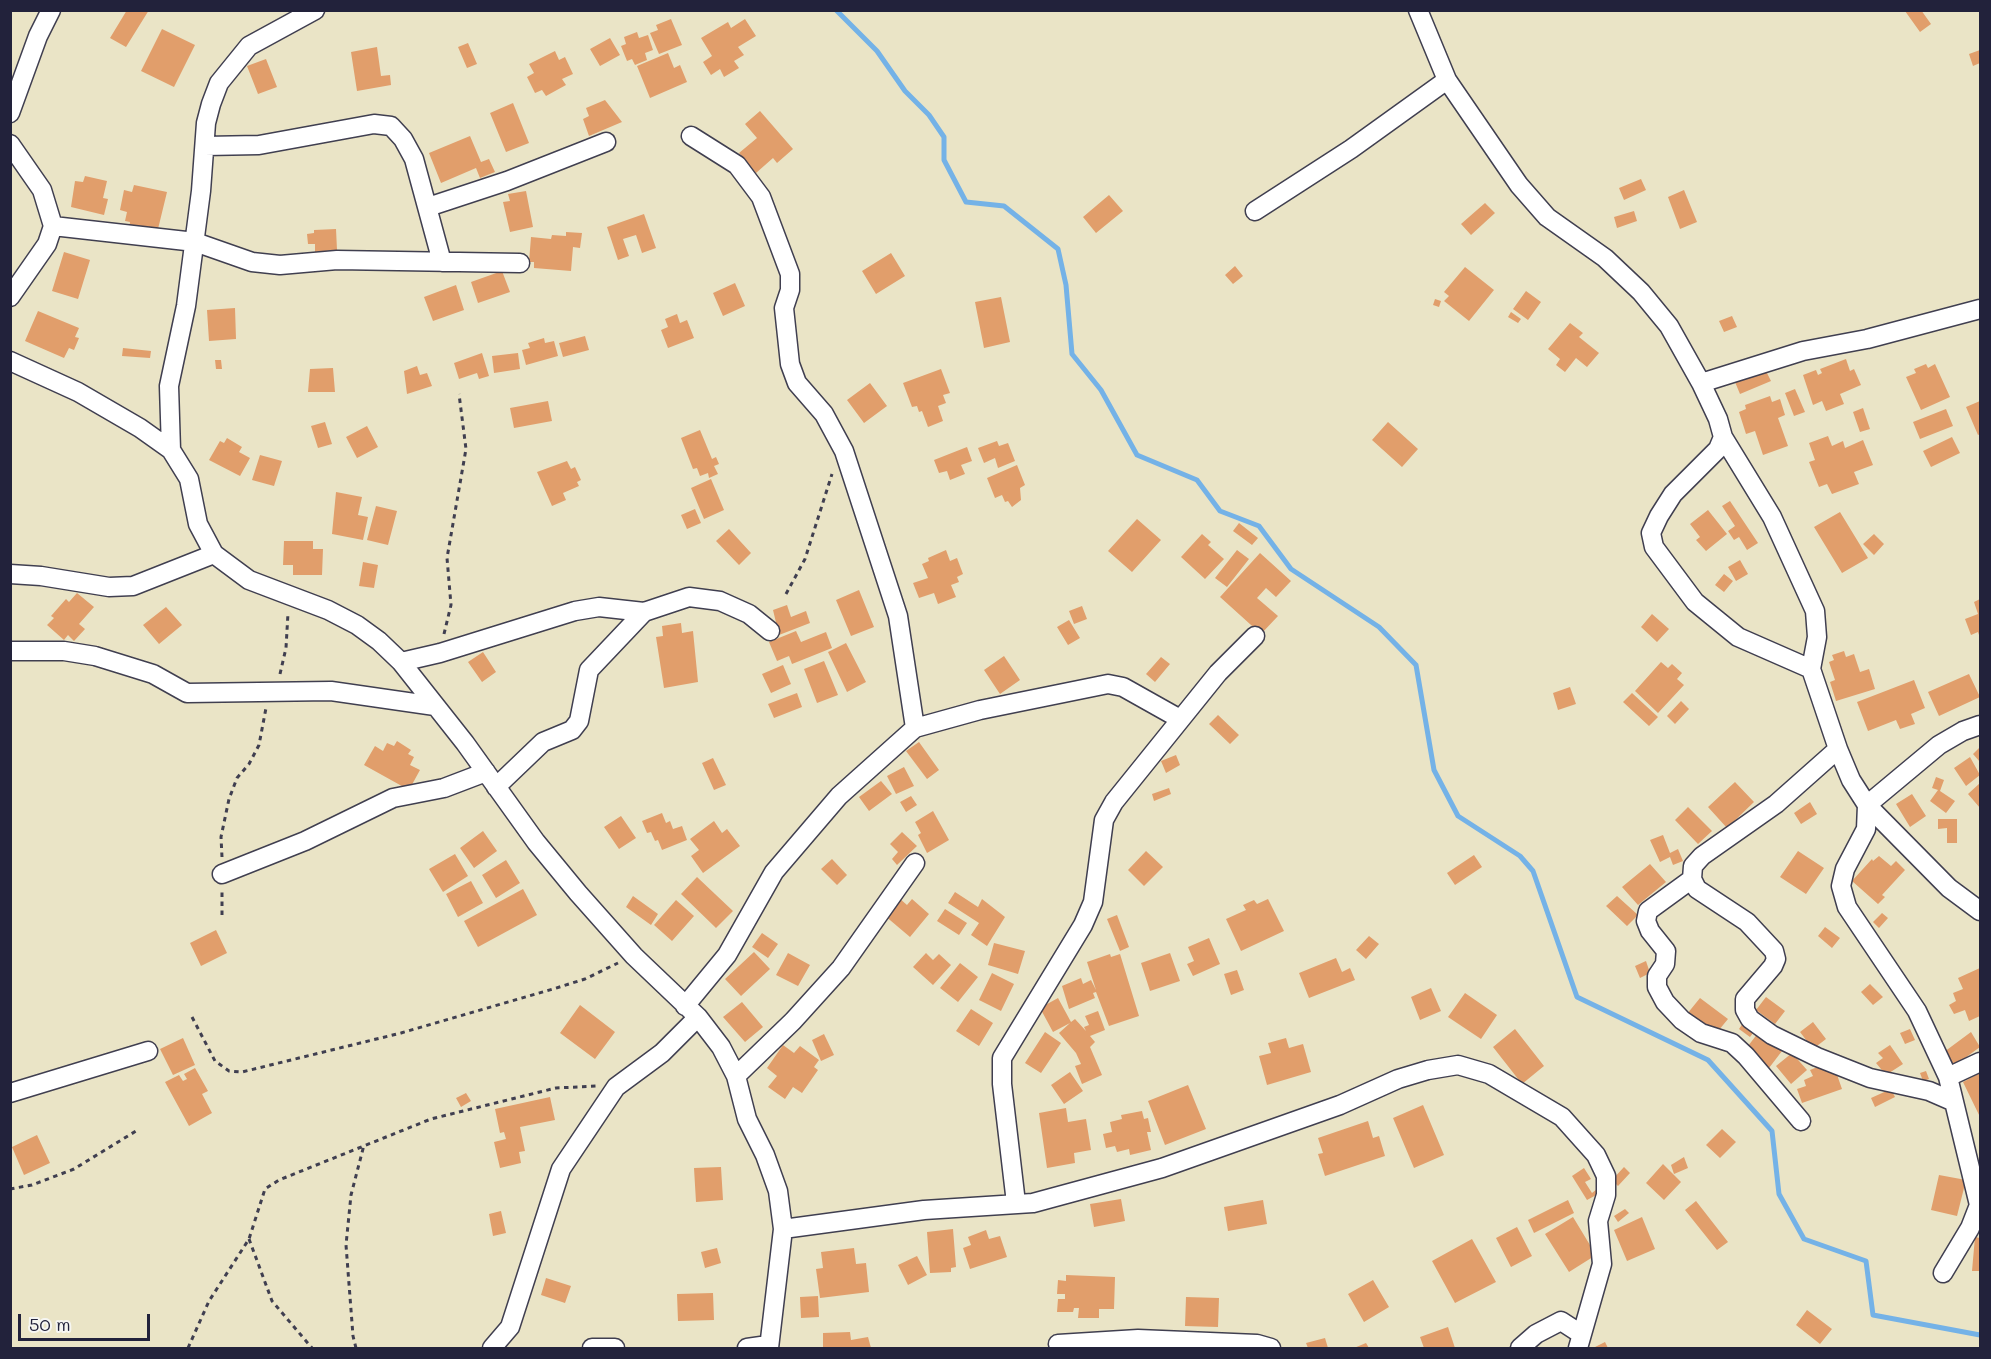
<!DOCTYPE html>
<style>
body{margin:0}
#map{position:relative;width:1991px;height:1359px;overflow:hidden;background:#eae4c6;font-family:Mali,sans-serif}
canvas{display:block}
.frame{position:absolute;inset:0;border:12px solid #22223b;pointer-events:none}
.scale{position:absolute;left:18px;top:1314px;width:132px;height:27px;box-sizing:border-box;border:3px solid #22223b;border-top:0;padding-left:8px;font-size:18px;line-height:21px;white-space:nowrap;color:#22223b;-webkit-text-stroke:4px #f6f6f2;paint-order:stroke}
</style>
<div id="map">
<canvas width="1991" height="1359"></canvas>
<div class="frame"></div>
<div class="scale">50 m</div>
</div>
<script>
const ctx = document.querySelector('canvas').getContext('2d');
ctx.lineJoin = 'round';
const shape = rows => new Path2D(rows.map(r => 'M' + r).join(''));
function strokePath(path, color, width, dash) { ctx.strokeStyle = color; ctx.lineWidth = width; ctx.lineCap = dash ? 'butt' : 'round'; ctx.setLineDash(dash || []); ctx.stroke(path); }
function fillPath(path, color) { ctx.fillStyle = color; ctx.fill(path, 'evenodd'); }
const stream = shape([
 [836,10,877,51,905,91,929,115,944,137,944,160,966,202,1004,206,1058,249,1066,285,1072,354,1101,390,1137,455,1197,480,1220,511,1259,526,1291,569,1379,627,1416,665,1434,770,1458,816,1520,856,1533,871,1577,997,1708,1060,1772,1131,1779,1194,1804,1239,1866,1261,1873,1315,1980,1335]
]);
const building = shape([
 [127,10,149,10,126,47,110,38],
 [1921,10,1931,24,1920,32,1905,11],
 [671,19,682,45,659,54,650,33,658,30,656,25],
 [745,19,756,36,738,47,744,55,734,61,739,68,724,77,720,69,711,75,703,62,712,56,701,38,728,22,731,28],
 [162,29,195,45,174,87,141,71],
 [637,32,639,38,648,35,653,50,645,53,647,60,635,65,632,59,627,61,621,46,626,44,624,37],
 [610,38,620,55,600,66,590,49],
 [468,43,477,64,467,68,458,47],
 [377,47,381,76,390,75,391,85,357,91,351,52],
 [1980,50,1980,63,1973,66,1969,54],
 [555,51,559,60,565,57,573,74,562,79,566,85,546,96,542,90,535,93,527,77,534,73,529,64],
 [668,53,674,68,680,65,687,82,650,98,637,66],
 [266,59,277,87,258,94,247,66],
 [605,100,622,122,589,136,583,119,589,116,586,108],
 [513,103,529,143,506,152,490,113],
 [760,111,793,149,777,163,773,158,756,173,739,153,757,138,745,124],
 [470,136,481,162,489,159,495,172,480,178,476,168,441,183,429,153],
 [85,176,107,181,103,198,108,199,104,215,71,207,75,181,83,182],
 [1641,179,1646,190,1624,200,1619,188],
 [134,185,167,192,158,229,145,226,143,233,129,229,130,222,125,221,127,212,120,210,124,190,132,192],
 [1684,190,1697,222,1680,229,1668,197],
 [526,191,533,227,510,232,503,202,510,201,508,194],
 [1109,195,1123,211,1096,233,1083,217],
 [1485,203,1495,213,1471,235,1461,224],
 [1634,211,1637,221,1617,228,1614,217],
 [644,214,656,248,642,253,636,235,623,239,629,256,618,260,607,227],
 [336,229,337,250,315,252,315,244,308,244,307,234,314,233,314,230],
 [566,232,582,233,580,248,573,247,571,271,534,268,534,262,529,262,531,237,551,239,552,235,566,236],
 [64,252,90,260,78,299,52,291],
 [891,253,905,276,876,294,862,271],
 [1235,266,1243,276,1233,284,1225,275],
 [1465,267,1494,290,1469,321,1444,301,1449,296,1444,292],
 [502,271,510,292,478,303,471,282],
 [735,283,745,306,723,316,713,293],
 [456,285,464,310,433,321,424,297],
 [1526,291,1541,302,1528,320,1513,309],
 [1001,297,1010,342,984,348,975,302],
 [1435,299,1441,301,1439,307,1433,305],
 [235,308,236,339,209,341,207,310],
 [38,311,79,328,75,337,79,338,74,350,69,348,64,358,25,341],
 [1511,312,1521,319,1518,323,1508,317],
 [677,314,680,323,687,320,694,338,668,348,661,330,668,327,665,319],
 [1732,316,1737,327,1724,332,1719,321],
 [1570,323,1583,333,1579,337,1599,353,1587,367,1576,358,1565,372,1556,365,1560,359,1548,349],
 [585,336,589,350,563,357,559,343],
 [544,338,545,343,554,341,558,356,526,365,522,350,530,348,528,343],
 [123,348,151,351,150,358,122,356],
 [482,353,489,376,479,379,477,373,459,379,454,363],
 [518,353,520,369,494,373,492,356],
 [1846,359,1850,371,1854,369,1861,385,1840,394,1844,404,1826,411,1822,401,1813,405,1803,375,1816,370,1818,375,1822,373,1820,369],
 [215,360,221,360,222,369,216,369],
 [1926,364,1928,368,1935,364,1950,397,1921,410,1906,377,1916,373,1914,369],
 [417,366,420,375,427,373,432,386,407,394,404,371],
 [333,368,335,392,308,392,310,369],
 [941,369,950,393,943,395,946,403,938,406,943,421,928,427,922,411,919,412,917,406,912,407,903,383],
 [1765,369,1771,381,1740,394,1735,382],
 [870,383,887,406,864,423,847,400],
 [1795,389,1805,412,1794,416,1785,393],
 [1770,396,1772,402,1780,399,1785,415,1778,418,1788,446,1763,455,1755,431,1746,434,1739,412,1746,409,1745,405],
 [548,401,552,421,514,428,510,408],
 [1980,401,1980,434,1978,435,1966,407],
 [1863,408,1870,429,1860,432,1853,412],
 [1946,409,1953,426,1920,439,1913,422],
 [325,422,332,444,318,448,311,426],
 [1388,422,1418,449,1402,467,1372,440],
 [367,426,378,447,357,458,346,437],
 [700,430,712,459,716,457,719,464,714,466,718,474,709,478,708,473,700,476,697,468,693,469,681,438],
 [1828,436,1832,446,1843,441,1845,448,1863,440,1873,465,1854,472,1859,484,1832,494,1827,484,1819,487,1809,462,1815,460,1809,443],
 [1952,437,1960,453,1931,467,1923,451],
 [227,438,242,447,239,452,250,458,240,476,209,460,220,441,224,443],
 [997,441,999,446,1008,443,1015,461,998,468,995,458,984,463,978,448],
 [967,447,972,461,961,465,965,474,950,480,947,471,939,473,934,460],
 [260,455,282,461,274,486,252,480],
 [567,461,571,469,575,467,581,480,577,482,579,486,563,493,566,500,552,506,537,472],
 [1017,465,1025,485,1020,488,1021,500,1012,507,1008,501,1005,502,1002,495,995,498,987,478],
 [711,479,724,510,704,519,691,488],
 [336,492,362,497,358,515,368,517,363,540,332,534],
 [1730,501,1758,543,1747,550,1739,537,1734,540,1728,531,1735,526,1722,506],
 [376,506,397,511,388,545,367,540],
 [695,509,701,523,687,529,681,515],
 [1708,510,1727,534,1706,551,1696,540,1700,537,1690,524],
 [1840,512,1868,558,1842,573,1814,527],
 [1137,519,1161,540,1132,572,1108,551],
 [1239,523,1258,538,1252,545,1233,531],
 [729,529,751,553,739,565,716,541],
 [1202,534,1211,542,1208,545,1224,559,1205,579,1181,557],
 [1874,534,1884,544,1874,555,1863,544],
 [284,541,313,541,313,549,323,549,322,575,293,575,293,565,283,565],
 [946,550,950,561,957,558,963,574,957,577,959,582,951,585,956,597,938,604,934,593,919,598,913,583,928,578,922,564,929,561,928,558],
 [1237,550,1249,559,1227,587,1215,578],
 [1260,553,1291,581,1276,597,1266,588,1257,598,1278,616,1261,634,1220,597],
 [1740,560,1748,574,1736,581,1728,567],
 [363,562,378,565,374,588,359,586],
 [1724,574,1733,581,1724,592,1715,585],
 [859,590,874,627,851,636,836,600],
 [77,593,94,607,79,624,85,629,74,641,68,635,64,640,47,625,54,618,51,616,66,599,69,602],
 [1980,599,1980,638,1978,632,1971,635,1965,619,1978,614,1974,602],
 [787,605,791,617,806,611,810,623,779,635,773,610],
 [1082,606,1087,619,1074,624,1069,611],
 [166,607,182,625,159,644,143,625],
 [1652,614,1669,629,1657,642,1641,627],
 [1069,620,1080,638,1068,645,1057,627],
 [681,623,682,633,693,631,698,682,664,688,656,637,663,636,662,626],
 [796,631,801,642,826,632,832,648,792,664,789,656,777,661,769,642],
 [846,643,866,682,847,692,828,652],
 [1844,651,1846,657,1854,654,1860,672,1869,669,1875,689,1836,701,1830,682,1835,680,1829,662,1834,660,1832,655],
 [483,652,496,672,482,682,468,662],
 [1004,656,1020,680,1000,694,984,670],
 [1161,657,1170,664,1155,682,1146,674],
 [824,661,838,695,817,703,804,669],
 [1661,662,1668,668,1672,664,1682,673,1677,679,1684,685,1658,713,1635,691],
 [783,665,791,684,771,693,762,674],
 [1969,674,1980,697,1939,716,1928,692],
 [1914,680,1925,708,1911,714,1915,724,1900,729,1896,720,1868,731,1857,702],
 [1570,687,1576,704,1558,710,1553,693],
 [797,693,802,707,774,718,768,704],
 [1632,693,1658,717,1649,726,1623,702],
 [1681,701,1689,709,1675,724,1667,716],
 [1218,715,1239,735,1230,744,1209,724],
 [397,741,411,750,408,754,414,757,410,765,420,770,409,790,364,765,375,746,383,751,387,743,394,746],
 [919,742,939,770,927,779,906,751],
 [1980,747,1980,762,1973,754],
 [1176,755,1180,765,1166,773,1161,761],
 [1970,757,1980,775,1966,786,1954,768],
 [713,758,726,785,714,790,702,763],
 [904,767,914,786,896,794,887,776],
 [1936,777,1944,780,1940,791,1955,801,1946,813,1930,801,1938,790,1932,788],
 [881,781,892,794,869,811,859,797],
 [1735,782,1754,802,1727,828,1708,807],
 [1980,783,1980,808,1968,794],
 [1169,788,1171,794,1154,801,1152,794],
 [1912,794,1926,816,1910,827,1896,804],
 [911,796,917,805,906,812,900,802],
 [1810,802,1817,814,1801,824,1794,813],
 [1688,807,1712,831,1698,844,1675,820],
 [933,811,949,840,927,853,918,835,921,833,915,822],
 [662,813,666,823,670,821,673,829,682,826,687,840,662,850,658,840,655,841,651,832,647,833,642,821],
 [621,816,636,838,619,849,604,827],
 [1938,819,1957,819,1957,843,1947,843,1947,828,1938,829],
 [714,821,722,833,727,829,740,846,703,873,691,856,699,850,690,839],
 [483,831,497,851,474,868,460,848],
 [902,832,917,846,897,865,892,859,898,852,890,844],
 [1663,835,1670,853,1678,849,1683,861,1673,865,1670,857,1660,862,1650,840],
 [1146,851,1163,867,1144,886,1128,870],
 [1798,851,1824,868,1806,894,1780,877],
 [455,854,468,876,443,892,429,869],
 [1474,855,1482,867,1455,885,1447,873],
 [1879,856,1891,866,1896,861,1905,870,1882,895,1885,897,1878,904,1852,881,1872,859,1873,861],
 [832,859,847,875,837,885,821,869],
 [506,860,520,883,496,898,482,875],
 [1650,864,1666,882,1638,905,1622,887],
 [697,877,733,911,716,928,681,894],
 [471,881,483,903,458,917,446,894],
 [523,889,537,915,478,947,464,921],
 [955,892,978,907,982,899,1005,917,987,946,971,935,979,923,948,903],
 [633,896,658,914,651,925,626,907],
 [1617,896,1638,915,1627,926,1606,906],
 [899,898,907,905,912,899,929,914,910,937,884,915],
 [1268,899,1284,931,1241,951,1226,919,1246,910,1243,905,1254,900,1257,904],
 [676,900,694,916,672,941,654,925],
 [945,909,967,923,959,935,937,921],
 [1882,913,1888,918,1879,928,1873,922],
 [1117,915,1129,947,1120,951,1107,919],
 [1825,927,1840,938,1832,948,1818,936],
 [216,930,227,953,201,966,190,943],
 [762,933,778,944,768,958,752,947],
 [1369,936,1379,944,1366,959,1356,950],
 [1209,938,1220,964,1193,976,1187,964,1194,961,1188,947],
 [994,943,1025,951,1018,974,988,965],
 [754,952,770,969,741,996,725,979],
 [788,953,810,965,798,986,776,975],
 [926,953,933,960,939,954,951,965,933,985,913,967],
 [1170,953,1180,981,1150,991,1141,963],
 [1110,954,1111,957,1120,954,1139,1016,1109,1026,1096,992,1093,993,1095,998,1069,1009,1062,986,1081,978,1083,984,1091,980,1096,990,1087,962],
 [1336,958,1342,972,1350,968,1355,980,1309,998,1299,973],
 [1646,961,1650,973,1640,978,1635,966],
 [960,963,978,977,958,1002,940,988],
 [1980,968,1980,1016,1969,1021,1965,1010,1954,1014,1949,1005,1956,1001,1953,993,1963,989,1958,978],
 [1237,970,1244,990,1231,995,1224,974],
 [992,973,1014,984,1001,1011,979,1000],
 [1870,984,1883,997,1873,1005,1861,992],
 [1431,988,1441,1011,1420,1020,1411,997],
 [1465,993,1497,1015,1481,1039,1448,1017],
 [1766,997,1785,1011,1775,1024,1756,1010],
 [1058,998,1071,1022,1075,1019,1086,1031,1084,1027,1089,1025,1085,1016,1098,1011,1105,1030,1090,1036,1095,1042,1090,1047,1102,1075,1082,1084,1075,1066,1081,1064,1076,1053,1059,1033,1070,1023,1053,1032,1040,1008],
 [1700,998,1728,1019,1714,1036,1687,1014],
 [742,1002,763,1027,745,1042,723,1017],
 [580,1005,615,1032,595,1059,560,1033],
 [971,1009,993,1023,979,1046,956,1031],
 [1745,1020,1756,1029,1750,1037,1739,1029],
 [1813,1022,1826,1039,1813,1049,1800,1032],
 [1515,1029,1544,1066,1522,1084,1493,1047],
 [1910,1029,1915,1040,1905,1044,1900,1033],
 [1045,1032,1061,1043,1041,1073,1025,1063],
 [1971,1032,1980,1047,1954,1066,1944,1052],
 [1758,1033,1782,1051,1769,1068,1745,1050],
 [824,1034,834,1055,821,1061,812,1040],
 [183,1038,195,1065,173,1075,160,1049],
 [1286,1038,1289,1048,1303,1044,1311,1072,1267,1085,1259,1056,1271,1053,1268,1043],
 [783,1045,794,1053,800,1046,819,1060,814,1067,818,1070,802,1093,793,1087,785,1099,768,1087,777,1076,767,1068],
 [1890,1045,1903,1064,1886,1075,1876,1063,1883,1058,1878,1053],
 [1792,1053,1807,1070,1791,1084,1776,1066],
 [1828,1063,1835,1069,1842,1089,1802,1103,1797,1089,1806,1086,1804,1080,1813,1076,1810,1070],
 [195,1068,208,1091,202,1094,212,1113,189,1126,165,1082,179,1075,183,1081,187,1079,184,1074],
 [1926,1071,1929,1079,1923,1081,1920,1073],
 [1070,1072,1083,1091,1064,1104,1051,1085],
 [1980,1073,1980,1117,1963,1082],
 [1188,1085,1206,1129,1165,1145,1148,1101],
 [1891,1089,1895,1097,1875,1107,1871,1098],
 [466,1093,471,1101,461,1107,456,1098],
 [550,1097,555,1120,520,1127,525,1151,519,1152,521,1163,500,1168,494,1142,506,1139,504,1132,500,1133,495,1109],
 [1423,1105,1444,1155,1414,1168,1393,1118],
 [1066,1108,1068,1122,1086,1119,1091,1150,1074,1153,1075,1163,1047,1168,1039,1113],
 [1142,1111,1144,1119,1148,1118,1151,1132,1147,1132,1151,1150,1130,1155,1129,1149,1117,1152,1115,1146,1106,1148,1103,1134,1112,1132,1110,1122,1122,1119,1121,1115],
 [1368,1121,1373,1138,1379,1136,1385,1156,1325,1176,1318,1154,1323,1153,1318,1138],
 [1722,1129,1736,1142,1720,1158,1706,1145],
 [37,1135,50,1163,24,1175,12,1147],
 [1684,1157,1688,1168,1674,1174,1671,1165],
 [1663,1164,1681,1182,1664,1200,1646,1183],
 [721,1167,723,1200,696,1202,694,1168],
 [1624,1167,1630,1173,1618,1186,1612,1180],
 [1584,1168,1591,1179,1585,1182,1592,1193,1597,1189,1600,1193,1587,1200,1572,1176],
 [1939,1175,1966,1180,1957,1216,1931,1210],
 [1121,1199,1125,1221,1094,1227,1090,1204],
 [1263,1200,1267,1224,1228,1231,1224,1207],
 [1568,1200,1574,1213,1534,1233,1528,1220],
 [1696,1201,1728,1242,1717,1250,1685,1210],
 [1625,1209,1629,1213,1618,1222,1614,1216],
 [501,1211,506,1233,493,1236,489,1214],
 [1573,1217,1596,1255,1569,1272,1545,1234],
 [1642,1217,1655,1249,1627,1261,1614,1230],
 [1517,1227,1532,1256,1511,1267,1496,1238],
 [953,1229,956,1267,951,1268,951,1272,930,1273,927,1232],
 [986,1230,989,1239,1000,1236,1007,1257,970,1269,963,1248,971,1245,968,1237],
 [1975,1237,1980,1238,1980,1271,1972,1271],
 [1472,1239,1496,1282,1455,1303,1432,1261],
 [717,1248,721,1263,705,1268,701,1252],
 [854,1248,856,1264,866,1263,869,1292,820,1298,816,1269,823,1268,821,1252],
 [917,1256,927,1275,908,1285,898,1265],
 [1066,1275,1115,1277,1114,1309,1099,1309,1099,1318,1078,1318,1079,1308,1074,1308,1073,1312,1057,1312,1058,1299,1065,1299,1065,1294,1057,1294,1058,1280,1066,1281],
 [546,1278,571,1286,565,1303,541,1295],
 [1373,1280,1389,1307,1364,1322,1348,1294],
 [713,1293,714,1320,678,1321,677,1294],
 [818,1296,819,1317,801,1318,800,1297],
 [1186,1297,1219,1298,1218,1327,1185,1326],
 [1807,1310,1832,1329,1820,1344,1796,1325],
 [1448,1327,1455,1348,1424,1348,1420,1337],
 [850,1332,851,1340,868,1337,871,1348,823,1348,823,1333],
 [1325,1338,1328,1348,1308,1348,1306,1343],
 [1605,1342,1608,1348,1593,1348],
 [1366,1343,1369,1348,1354,1348]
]);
const path = shape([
 [786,594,805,559,832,474],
 [444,634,451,605,447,558,466,449,459,394],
 [280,674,286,648,288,613],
 [222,857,221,837,229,799,237,778,249,764,259,745,266,708],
 [222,915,222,890],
 [192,1017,215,1061,229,1071,242,1072,401,1033,553,989,585,979,618,963],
 [10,1189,32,1185,74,1169,136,1131],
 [249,1239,272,1301,312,1348],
 [188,1348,209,1301,249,1239,265,1189,279,1180,431,1119,556,1088,597,1086],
 [356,1348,353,1336,346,1245,351,1195,364,1145]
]);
const street = shape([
 [1418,10,1447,80,1519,185,1547,217,1605,258,1641,292,1669,326,1701,383,1718,419,1723,437,1718,449,1673,494,1659,516,1651,533,1654,547,1695,602,1738,637,1811,669,1838,749,1851,780,1867,805,1949,888,1980,911],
 [10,113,38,36,51,10],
 [691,136,737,165,761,197,790,274,790,290,784,308,790,364,797,383,824,414,844,451,898,616,915,728],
 [10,144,42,190,53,226,47,244,10,297],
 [205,146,259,145,374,124,391,126,403,139,414,159,442,262],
 [428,207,507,181,606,142],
 [1255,211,1351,149,1447,80],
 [53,226,195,242,252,262,280,265,337,260,520,263],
 [10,361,78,392,140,428,171,450,189,479,198,524,214,554,249,580,328,610,357,625,379,641,401,662,465,743,536,842,578,893,634,956,698,1017,721,1047,736,1076,747,1119,765,1155,778,1191,783,1229,769,1348],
 [1701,383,1803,351,1867,339,1980,309],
 [1723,437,1772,517,1815,611,1817,637,1811,669],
 [171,450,169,386,186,306,201,191,206,123,211,104,219,83,249,46,315,10],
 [10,574,41,576,109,587,133,586,214,554],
 [10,651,64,651,95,656,153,674,187,693,331,691,435,706],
 [401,662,440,653,575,611,599,607,644,612,689,597,720,601,749,614,770,631],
 [1838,749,1776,804,1702,856,1693,866,1692,879,1697,889,1747,922,1774,951,1776,959,1773,966,1745,999,1745,1010,1750,1019,1772,1035,1817,1057,1870,1078,1929,1091,1952,1101],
 [496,787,543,742,572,730,579,721,589,670,644,612],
 [222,874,305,841,393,798,444,788,486,772],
 [1692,879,1648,911,1646,921,1650,931,1666,951,1665,964,1657,976,1657,987,1665,1002,1682,1020,1701,1033,1732,1043,1746,1056,1801,1121],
 [685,1006,727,955,774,872,839,796,915,728,980,710,1108,684,1123,687,1180,719],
 [736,1076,793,1021,841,968,915,863],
 [1948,1077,1980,1062],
 [10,1093,148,1051],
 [1016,1203,1002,1084,1002,1058,1083,925,1093,902,1104,820,1114,802,1218,673,1255,636],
 [783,1229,924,1210,1033,1203,1162,1168,1340,1105,1398,1079,1428,1070,1458,1065,1489,1074,1562,1117,1596,1155,1606,1176,1606,1195,1598,1221,1602,1264,1578,1348],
 [1943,1273,1970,1228,1979,1205,1948,1077,1917,1011,1847,907,1841,886,1845,869,1866,829,1867,805,1939,745,1963,731,1980,725],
 [1058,1344,1138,1339,1257,1344,1271,1348],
 [492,1348,510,1327,561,1169,616,1087,662,1053,698,1017],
 [592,1348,615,1348],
 [747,1348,768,1345],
 [1520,1348,1536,1334,1561,1321,1581,1334]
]);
strokePath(stream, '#74b2e7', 5);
fillPath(building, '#e19e6b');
strokePath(street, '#403f50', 21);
strokePath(path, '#403f50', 3, [4.5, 4.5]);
strokePath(street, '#fff', 18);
</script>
